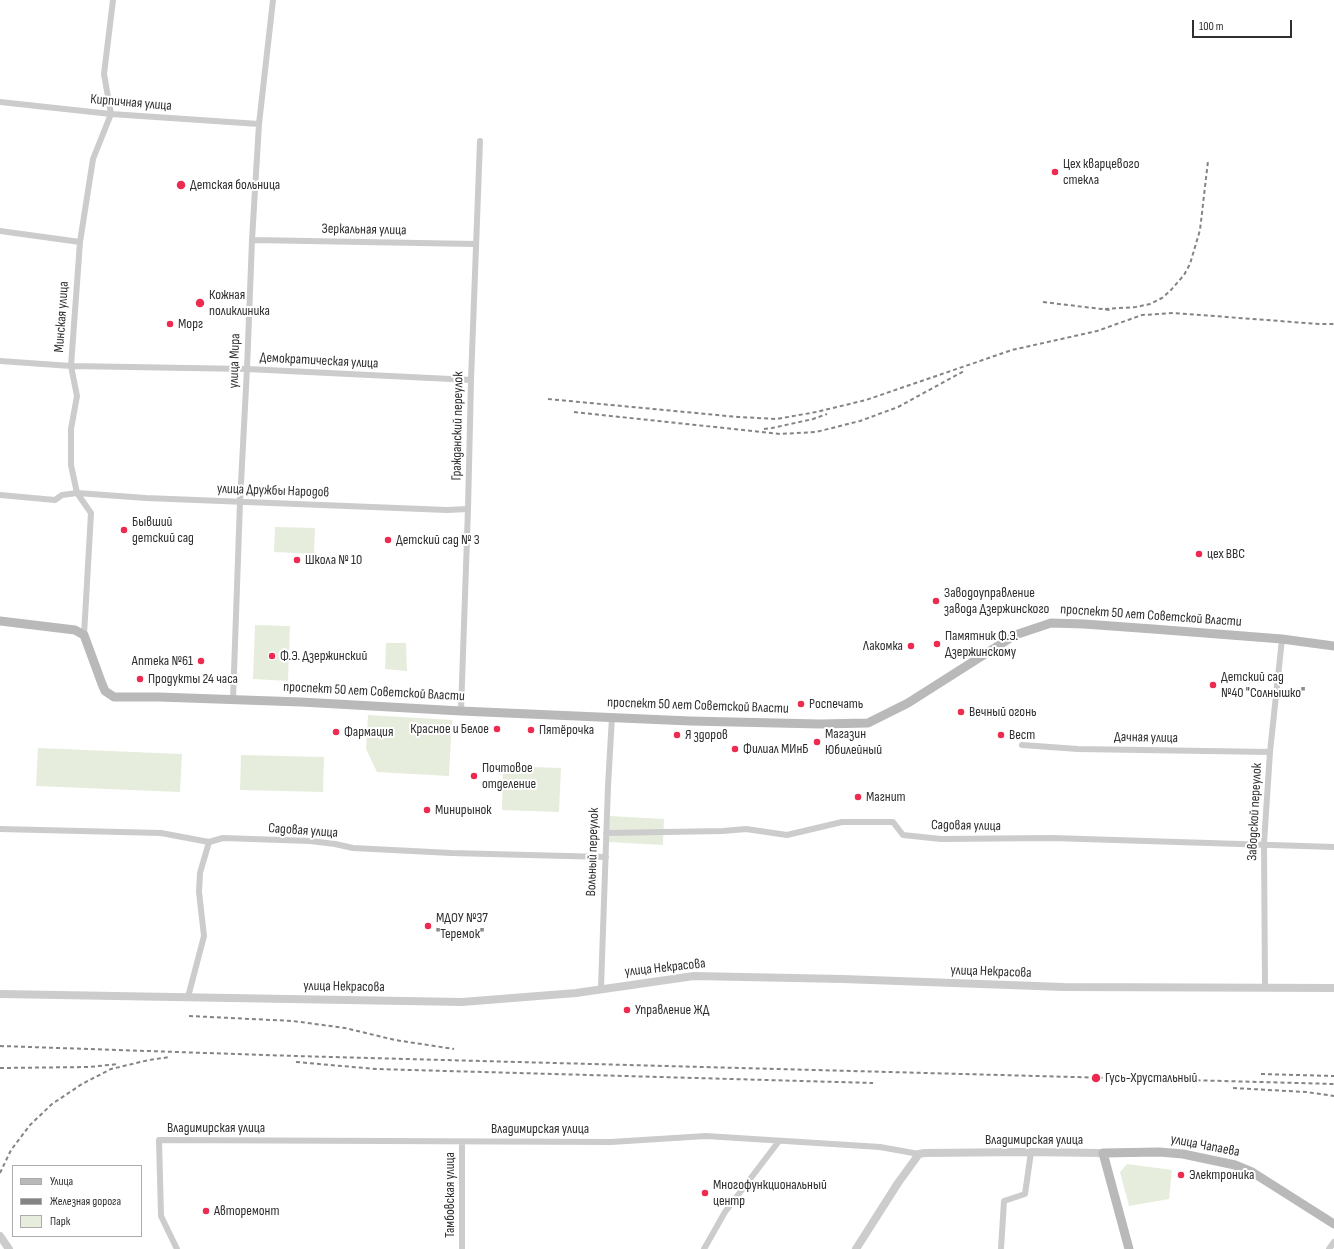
<!DOCTYPE html>
<meta charset="utf-8">
<style>
body{margin:0}
#map{position:relative;width:1334px;height:1249px;overflow:hidden;background:#fff;font-family:"Sofia Sans Condensed",sans-serif}
canvas{display:block}
.legend{position:absolute;left:12px;top:1165px;width:130px;height:72px;box-sizing:border-box;background:#fff;border:1px solid #acacac;margin:0;padding:5px 7px;list-style:none;font-size:12px;color:#2f2f2f}
.legend li{display:flex;align-items:center;gap:8px;height:20px}
.legend b{width:20px;border:1px solid #acacac}
.scale{position:absolute;left:1192px;top:20px;width:100px;height:18px;box-sizing:border-box;border:2px solid #2f2f2f;border-top:0;padding-left:5px;font-size:12px;line-height:14px;white-space:nowrap;color:#2f2f2f;-webkit-text-stroke:3px #fff;paint-order:stroke}
</style>
<div id="map">
<canvas width="1334" height="1249"></canvas>
<ul class="legend">
<li><b style="height:5px;background:#b9b9b9"></b>Улица</li>
<li><b style="height:5px;background:#848484"></b>Железная дорога</li>
<li><b style="height:11px;background:#e7eddd"></b>Парк</li>
</ul>
<div class="scale">100 m</div>
</div>
<script>
const ctx = document.querySelector('canvas').getContext('2d');
ctx.lineJoin = 'round';
function fillPath(path, color) { ctx.fillStyle = color; ctx.fill(path, 'evenodd'); }
const shape = rows => new Path2D(rows.map(r => 'M' + r).join(''));
function strokePath(path, color, width, dash) { ctx.strokeStyle = color; ctx.lineWidth = width; ctx.lineCap = dash ? 'butt' : 'round'; ctx.setLineDash(dash || []); ctx.stroke(path); }
function label(font, color, halo, rows, align = 'center') {
  ctx.font = font + ' "Sofia Sans Condensed",sans-serif'; ctx.lineWidth = 4; ctx.setLineDash([]); ctx.textBaseline = 'middle'; ctx.strokeStyle = halo; ctx.fillStyle = color; for (const [text, x, y, turn = 0] of rows) {
    ctx.save(); ctx.translate(x, y); ctx.rotate((+turn || 0) * Math.PI / 180); ctx.textAlign = isNaN(turn) ? turn : align; if (halo) ctx.strokeText(text, 0, 0); ctx.fillText(text, 0, 0); ctx.restore();
  }
}
const green = shape([
 [275,527,315,528,314,554,274,552],
 [255,625,290,626,288,681,253,679],
 [386,643,406,643,407,671,385,669],
 [368,715,452,720,449,776,377,772,366,749],
 [38,748,182,754,180,792,36,786],
 [241,755,324,757,323,792,240,790],
 [503,766,561,768,559,812,502,810],
 [610,816,664,819,663,845,609,842],
 [1127,1164,1172,1170,1169,1199,1129,1206,1120,1172]
]);
const minor = shape([
 [0,102,111,114,259,124],
 [0,231,80,242],
 [252,240,475,244],
 [0,361,71,366,247,369,471,380],
 [0,495,55,500,62,495,77,493,146,498,447,510,468,509],
 [84,635,91,513,77,493,71,465,71,429,77,396,71,366,80,242,93,159,111,114,104,74,113,0],
 [233,700,240,502,247,369,252,240,259,124,273,0],
 [461,711,468,509,471,380,480,141],
 [1022,745,1078,749,1270,752],
 [0,829,161,833,209,842,223,838,310,841,335,844,353,848,451,853,606,857],
 [606,833,723,831,746,829,787,835,842,822,893,822,903,835,941,839,1052,838,1334,847],
 [1265,987,1264,843,1270,752,1282,639],
 [601,988,608,786,612,717],
 [188,997,204,936,199,892,200,873,209,842],
 [462,1142,462,1249],
 [177,1249,161,1216,159,1140,611,1142,706,1136,880,1147,919,1154],
 [704,1249,725,1212,779,1141],
 [1001,1249,1004,1201,1025,1194,1031,1152],
 [1329,1249,1334,1242]
]);
const tertiary = shape([
 [0,994,462,1002,576,993,694,976,843,979,1064,987,1334,988],
 [0,1236,9,1249],
 [856,1249,898,1183,919,1154,925,1153,1025,1152,1103,1153]
]);
const secondary = shape([
 [0,621,75,630,84,635,102,684,105,691,114,697,159,697,301,702,461,711,690,721,820,724,868,723,908,703,1015,635,1051,623,1084,624,1153,629,1282,639,1334,646],
 [1129,1249,1103,1153,1159,1152,1183,1154,1235,1165,1252,1172,1334,1224]
]);
const rail = shape([
 [1043,302,1110,310],
 [1105,309,1136,307,1150,304,1162,298,1170,291,1184,275,1190,264,1200,230,1208,161],
 [548,399,738,417,777,419,816,412,866,400,1012,350,1097,331,1142,315,1174,313,1319,324,1334,324],
 [574,412,780,434,816,432,860,421,898,407,964,371],
 [764,429,772,428,813,419,827,414],
 [189,1016,293,1021,345,1028,395,1040,454,1049],
 [0,1046,295,1056,1334,1084],
 [296,1062,376,1069,873,1083],
 [0,1068,89,1067,118,1064],
 [1261,1074,1334,1076],
 [1233,1088,1306,1092,1334,1096],
 [0,1173,11,1150,30,1125,52,1104,82,1084,111,1069,149,1060,170,1057]
]);
const markers = [
 [1055,172,4,"#ed2b50"],
 [181,185,5,"#ed2b50"],
 [200,303,5,"#ed2b50"],
 [170,324,4,"#ed2b50"],
 [124,530,4,"#ed2b50"],
 [388,540,4,"#ed2b50"],
 [1199,554,4,"#ed2b50"],
 [297,560,4,"#ed2b50"],
 [936,601,4,"#ed2b50"],
 [937,644,4,"#ed2b50"],
 [911,646,4,"#ed2b50"],
 [272,656,4,"#ed2b50"],
 [201,661,4,"#ed2b50"],
 [140,679,4,"#ed2b50"],
 [1213,685,4,"#ed2b50"],
 [801,704,4,"#ed2b50"],
 [961,712,4,"#ed2b50"],
 [497,729,4,"#ed2b50"],
 [531,730,4,"#ed2b50"],
 [336,732,4,"#ed2b50"],
 [677,735,4,"#ed2b50"],
 [1001,735,4,"#ed2b50"],
 [817,742,4,"#ed2b50"],
 [735,749,4,"#ed2b50"],
 [474,776,4,"#ed2b50"],
 [858,797,4,"#ed2b50"],
 [427,810,4,"#ed2b50"],
 [428,926,4,"#ed2b50"],
 [627,1010,4,"#ed2b50"],
 [1096,1078,5,"#ed2b50"],
 [1181,1175,4,"#ed2b50"],
 [705,1193,4,"#ed2b50"],
 [206,1211,4,"#ed2b50"]
];
const streetNames = [
 ["Кирпичная улица",131,103,5],
 ["Зеркальная улица",364,230,1],
 ["Минская улица",62,317,-86],
 ["улица Мира",235,361,-88],
 ["Демократическая улица",319,361,3],
 ["Гражданский переулок",458,426,-89],
 ["улица Дружбы Народов",273,491,2],
 ["проспект 50 лет Советской Власти",1151,616,4],
 ["проспект 50 лет Советской Власти",374,692,3],
 ["проспект 50 лет Советской Власти",698,706,2],
 ["Дачная улица",1146,738,1],
 ["Заводской переулок",1255,812,-87],
 ["Садовая улица",966,826,1],
 ["Садовая улица",303,831,4],
 ["Вольный переулок",593,852,-88],
 ["улица Некрасова",665,968,-6],
 ["улица Некрасова",991,972,2],
 ["улица Некрасова",344,987,1],
 ["Владимирская улица",216,1128],
 ["Владимирская улица",540,1129],
 ["Владимирская улица",1034,1140],
 ["улица Чапаева",1205,1146,11],
 ["Тамбовская улица",450,1195,-90]
];
const poiNames = [
 ["Цех кварцевого",1063,164],
 ["стекла",1063,180],
 ["Детская больница",190,185],
 ["Кожная",209,295],
 ["поликлиника",209,311],
 ["Морг",178,324],
 ["Бывший",132,522],
 ["детский сад",132,538],
 ["Детский сад № 3",396,540],
 ["цех ВВС",1207,554],
 ["Школа № 10",305,560],
 ["Заводоуправление",944,593],
 ["завода Дзержинского",944,609],
 ["Памятник Ф.Э.",945,636],
 ["Дзержинскому",945,652],
 ["Лакомка",903,646,"right"],
 ["Ф.Э. Дзержинский",280,656],
 ["Аптека №61",193,661,"right"],
 ["Детский сад",1221,677],
 ["№40 \"Солнышко\"",1221,693],
 ["Продукты 24 часа",148,679],
 ["Роспечать",809,704],
 ["Вечный огонь",969,712],
 ["Красное и Белое",489,729,"right"],
 ["Пятёрочка",539,730],
 ["Фармация",344,732],
 ["Магазин",825,734],
 ["Юбилейный",825,750],
 ["Я здоров",685,735],
 ["Вест",1009,735],
 ["Филиал МИнБ",743,749],
 ["Почтовое",482,768],
 ["отделение",482,784],
 ["Магнит",866,797],
 ["Минирынок",435,810],
 ["МДОУ №37",436,918],
 ["\"Теремок\"",436,934],
 ["Управление ЖД",635,1010],
 ["Гусь-Хрустальный",1105,1078],
 ["Электроника",1189,1175],
 ["Многофункциональный",713,1185],
 ["центр",713,1201],
 ["Авторемонт",214,1211]
];
fillPath(green, '#e7eddd');
strokePath(minor, '#ccc', 6);
strokePath(tertiary, '#ccc', 8);
strokePath(secondary, '#b9b9b9', 9);
strokePath(rail, '#848484', 2, [4, 3]);
for (const [x, y, r, color] of markers) { const dot = new Path2D(); dot.arc(x, y, r, 0, 2 * Math.PI); ctx.fillStyle = color; ctx.fill(dot); strokePath(dot, '#fff', 1.5); }
label('14px', '#2f2f2f', '#fff', streetNames);
label('14px', '#2f2f2f', '#fff', poiNames, 'left');
</script>
